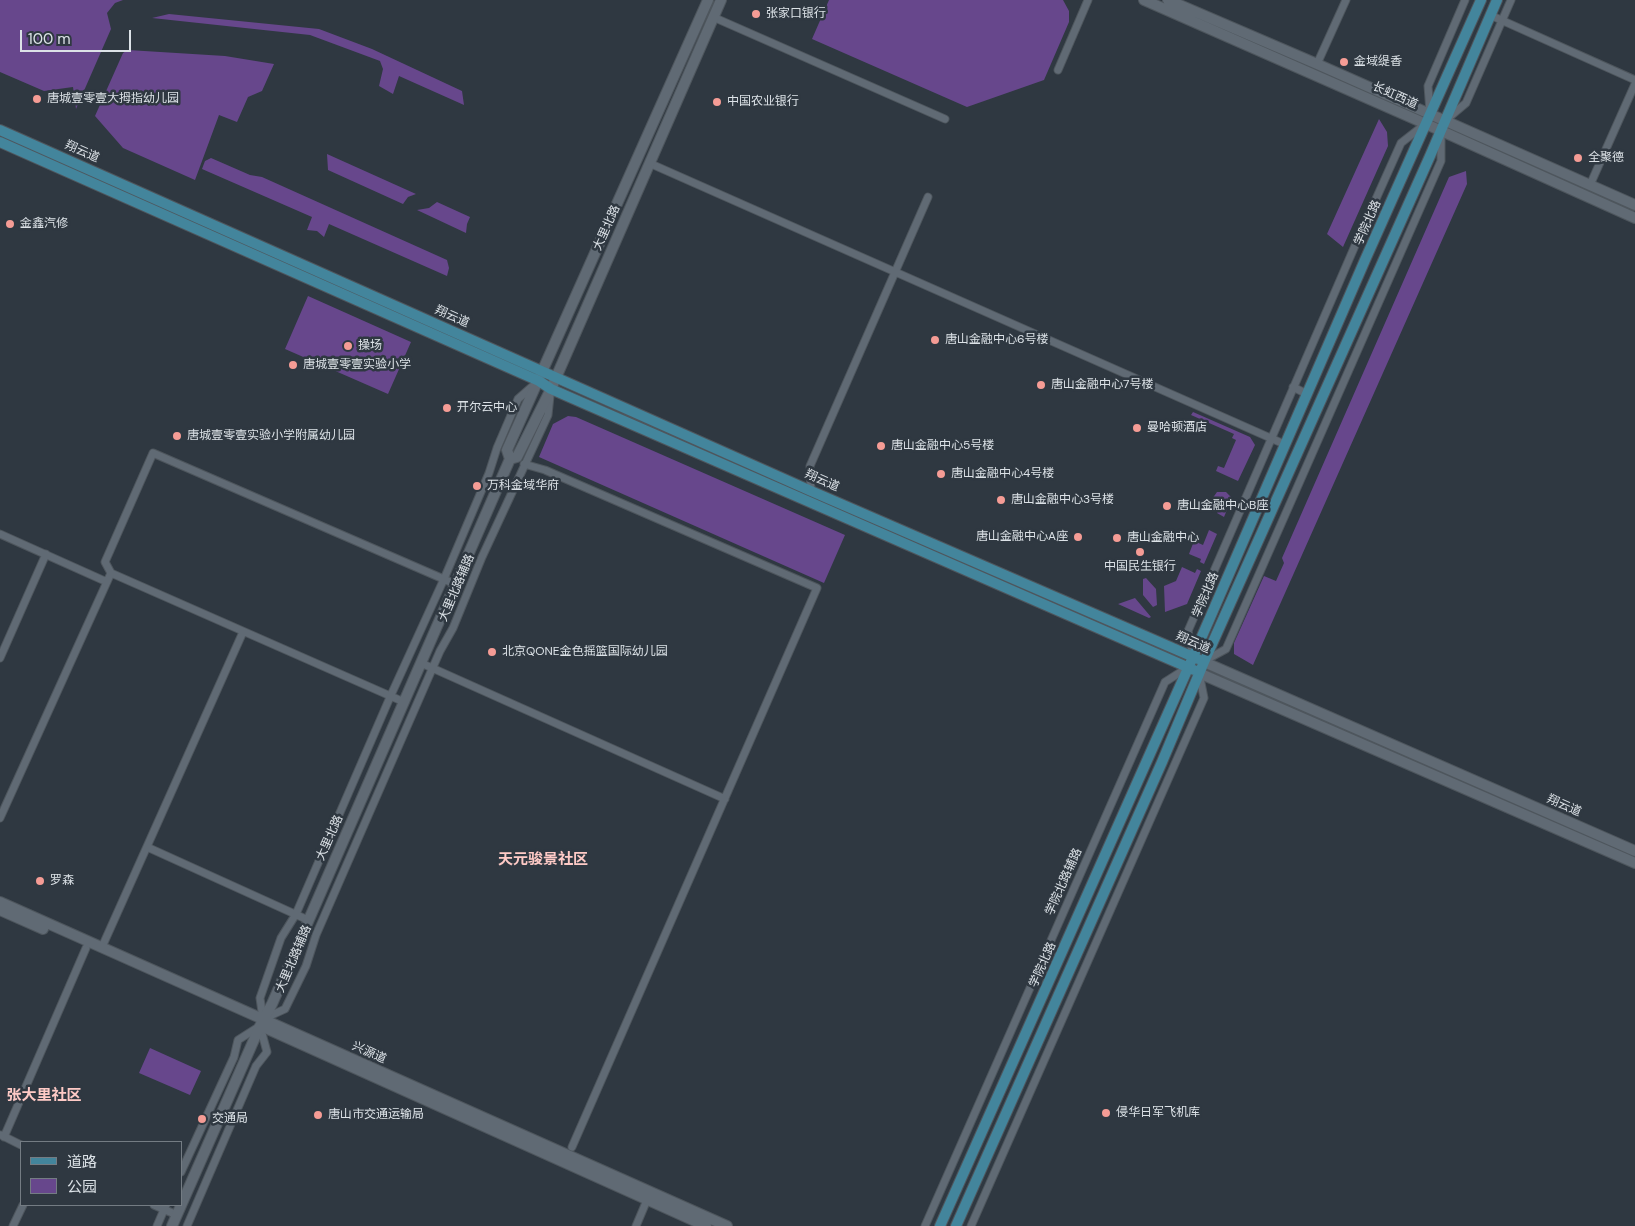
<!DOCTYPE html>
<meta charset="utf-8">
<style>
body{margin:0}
#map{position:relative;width:1635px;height:1226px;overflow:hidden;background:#2f3841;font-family:"DM Sans","Noto Sans SC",sans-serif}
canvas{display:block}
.legend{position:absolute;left:20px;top:1141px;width:162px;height:65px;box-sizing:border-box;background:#2f3841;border:1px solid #747c83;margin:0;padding:6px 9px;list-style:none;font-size:15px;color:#dce2e7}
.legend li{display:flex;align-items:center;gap:10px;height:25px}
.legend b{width:25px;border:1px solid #747c83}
.scale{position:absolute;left:20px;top:30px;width:111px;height:22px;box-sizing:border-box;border:2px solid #dce2e7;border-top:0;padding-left:6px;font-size:15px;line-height:18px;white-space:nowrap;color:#dce2e7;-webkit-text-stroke:4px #2f3841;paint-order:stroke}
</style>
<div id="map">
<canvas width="1635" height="1226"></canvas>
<ul class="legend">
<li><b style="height:6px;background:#43859c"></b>道路</li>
<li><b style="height:14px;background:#67478c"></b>公园</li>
</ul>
<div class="scale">100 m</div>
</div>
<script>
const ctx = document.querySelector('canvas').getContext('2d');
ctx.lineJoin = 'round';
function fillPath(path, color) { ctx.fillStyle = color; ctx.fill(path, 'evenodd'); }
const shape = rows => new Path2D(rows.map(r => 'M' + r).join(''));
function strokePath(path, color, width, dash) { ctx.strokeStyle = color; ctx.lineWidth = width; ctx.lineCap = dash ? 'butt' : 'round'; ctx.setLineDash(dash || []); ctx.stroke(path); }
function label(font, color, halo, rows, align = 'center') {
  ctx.font = font + ' "DM Sans","Noto Sans SC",sans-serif'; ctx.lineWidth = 5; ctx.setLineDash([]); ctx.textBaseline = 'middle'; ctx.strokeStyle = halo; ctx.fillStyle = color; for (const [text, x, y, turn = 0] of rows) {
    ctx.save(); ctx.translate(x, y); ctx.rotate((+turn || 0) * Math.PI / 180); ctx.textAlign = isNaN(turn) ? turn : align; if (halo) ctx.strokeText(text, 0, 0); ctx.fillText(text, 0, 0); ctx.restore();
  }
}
const green = shape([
 [0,0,123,0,115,3,107,13,111,29,76,109,73,87,44,91,0,72],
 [829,0,1063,0,1069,11,1069,22,1044,80,967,107,812,39],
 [169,14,319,29,372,49,462,91,464,105,399,76,393,94,379,86,383,69,380,61,310,35,152,18],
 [128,50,225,56,274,64,262,91,248,97,237,122,219,115,195,180,123,148,95,116,123,53],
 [1379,119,1387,132,1388,146,1343,247,1327,234],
 [327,154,416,194,408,197,403,204,328,170],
 [211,158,250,175,262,177,447,260,449,268,447,276,329,224,324,237,317,231,307,230,312,217,202,169,205,161],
 [1466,171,1467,184,1253,665,1234,654,1234,643,1264,576,1276,581,1284,563,1282,558,1449,177],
 [437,202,470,217,467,224,466,233,417,210,429,208],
 [308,296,411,342,388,394,285,349],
 [1193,412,1250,437,1255,445,1238,481,1216,471,1218,466,1224,468,1236,440,1232,438,1234,434,1191,415],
 [568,416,576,417,845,535,824,583,539,457,553,424],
 [1217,492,1226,492,1232,498,1224,517,1217,513,1221,503,1212,499],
 [1209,530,1217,534,1204,564,1200,562,1201,559,1189,554,1194,541,1203,545],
 [1182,567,1195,573,1197,569,1201,571,1187,604,1165,612,1164,586,1176,581],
 [1146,578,1156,589,1157,605,1153,607,1143,595,1143,579],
 [1135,598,1151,617,1149,618,1118,604],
 [150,1048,201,1071,190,1095,139,1073]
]);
const minor = shape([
 [1490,15,1635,80],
 [713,17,945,119],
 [1317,64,1346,0],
 [1058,70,1088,0],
 [1430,112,1428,86,1465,0],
 [1447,119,1466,103,1511,0],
 [649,163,1284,444],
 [1590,185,1635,84],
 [534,385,518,399,497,448,489,473,444,579,391,695,296,914,281,938,260,998,263,1019,285,1009,306,966,316,935,440,651,453,628,482,557,548,415,550,396],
 [1293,387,1307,394],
 [524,464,545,470,817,588,572,1147],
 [811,491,810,466,928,197],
 [0,534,107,582],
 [111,573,105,562,153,453,455,584],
 [1193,656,1188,631,1354,248,1401,143,1424,125],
 [0,658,46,554],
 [1204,661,1226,649,1441,161,1441,135],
 [421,663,725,799],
 [0,818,111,573,404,702],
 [147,847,308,920],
 [102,947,243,632],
 [1,1135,21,1145],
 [4,1137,86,948],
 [181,1172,234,1057,238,1040,260,1026,267,1052,256,1066,187,1226],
 [154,1205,177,1215],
 [13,1226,23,1205],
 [157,1226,166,1205],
 [636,1226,647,1200],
 [925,1226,1165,682,1187,668],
 [971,1226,1204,698,1199,673]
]);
const secondary = shape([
 [1144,0,1426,124,1635,218],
 [1168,0,1317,64,1635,205],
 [510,459,517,457,551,389,721,0],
 [1204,662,1635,851],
 [1199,673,1635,863],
 [0,902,727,1226],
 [0,910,43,929],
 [261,1026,706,1226],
 [172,1226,260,1026,272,1004,510,459,507,450,708,0]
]);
const primary = shape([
 [0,130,811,491,1198,659],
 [0,142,539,381,551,389,1194,670],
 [940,1226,1193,657,1365,260,1481,0],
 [956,1226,1162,762,1204,662,1430,156,1497,0]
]);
const markers = [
 [756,14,5,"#f59c95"],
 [1344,62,5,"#f59c95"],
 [37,99,5,"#f59c95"],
 [717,102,5,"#f59c95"],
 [1578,158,5,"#f59c95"],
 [10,224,5,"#f59c95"],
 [935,340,5,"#f59c95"],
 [348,346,5,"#f59c95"],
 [293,365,5,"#f59c95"],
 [1041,385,5,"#f59c95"],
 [447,408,5,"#f59c95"],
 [1137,428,5,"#f59c95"],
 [177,436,5,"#f59c95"],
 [881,446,5,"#f59c95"],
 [941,474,5,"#f59c95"],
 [477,486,5,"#f59c95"],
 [1001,500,5,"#f59c95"],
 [1167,506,5,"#f59c95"],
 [1078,537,5,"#f59c95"],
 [1117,538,5,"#f59c95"],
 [1140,552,5,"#f59c95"],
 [492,652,5,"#f59c95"],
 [40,881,5,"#f59c95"],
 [1106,1113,5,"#f59c95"],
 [318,1115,5,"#f59c95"],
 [202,1119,5,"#f59c95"]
];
const poiNames = [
 ["张家口银行",766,14],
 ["金域缇香",1354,62],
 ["唐城壹零壹大拇指幼儿园",47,99],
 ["中国农业银行",727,102],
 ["全聚德",1588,158],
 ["金鑫汽修",20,224],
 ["唐山金融中心6号楼",945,340],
 ["操场",358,346],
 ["唐城壹零壹实验小学",303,365],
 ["唐山金融中心7号楼",1051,385],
 ["开尔云中心",457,408],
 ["曼哈顿酒店",1147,428],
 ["唐城壹零壹实验小学附属幼儿园",187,436],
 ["唐山金融中心5号楼",891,446],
 ["唐山金融中心4号楼",951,474],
 ["万科金域华府",487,486],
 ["唐山金融中心3号楼",1011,500],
 ["唐山金融中心B座",1177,506],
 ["唐山金融中心A座",1068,537,"right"],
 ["唐山金融中心",1127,538],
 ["中国民生银行",1140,567,"center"],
 ["北京QONE金色摇篮国际幼儿园",502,652],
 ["罗森",50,881],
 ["侵华日军飞机库",1116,1113],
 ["唐山市交通运输局",328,1115],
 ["交通局",212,1119]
];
const streetNames = [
 ["长虹西道",1395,96,24],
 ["翔云道",82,152,24],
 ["学院北路",1368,223,-66],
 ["大里北路",607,228,-66],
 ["翔云道",452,317,24],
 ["翔云道",822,481,24],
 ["大里北路辅路",457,588,-67],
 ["学院北路",1206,595,-67],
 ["翔云道",1193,643,23],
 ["翔云道",1564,806,24],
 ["大里北路",330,838,-66],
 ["学院北路辅路",1064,882,-66],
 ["大里北路辅路",294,959,-67],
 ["学院北路",1043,965,-66],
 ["兴源道",369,1053,24]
];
const quarterNames = [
 ["天元骏景社区",543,860],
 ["张大里社区",44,1096]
];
fillPath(green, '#67478c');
strokePath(minor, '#4e565d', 9);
strokePath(secondary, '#4e565d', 12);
strokePath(primary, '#4e565d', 12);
strokePath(minor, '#606a74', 7);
strokePath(secondary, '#606a74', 10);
strokePath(primary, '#43859c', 10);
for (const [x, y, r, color] of markers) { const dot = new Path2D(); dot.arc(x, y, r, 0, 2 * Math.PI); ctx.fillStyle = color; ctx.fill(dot); strokePath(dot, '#2f3841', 2); }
label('12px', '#dce2e7', '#2f3841', poiNames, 'left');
label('12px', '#dce2e7', '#2f3841', streetNames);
label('bold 15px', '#fecac6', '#2f3841', quarterNames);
</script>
